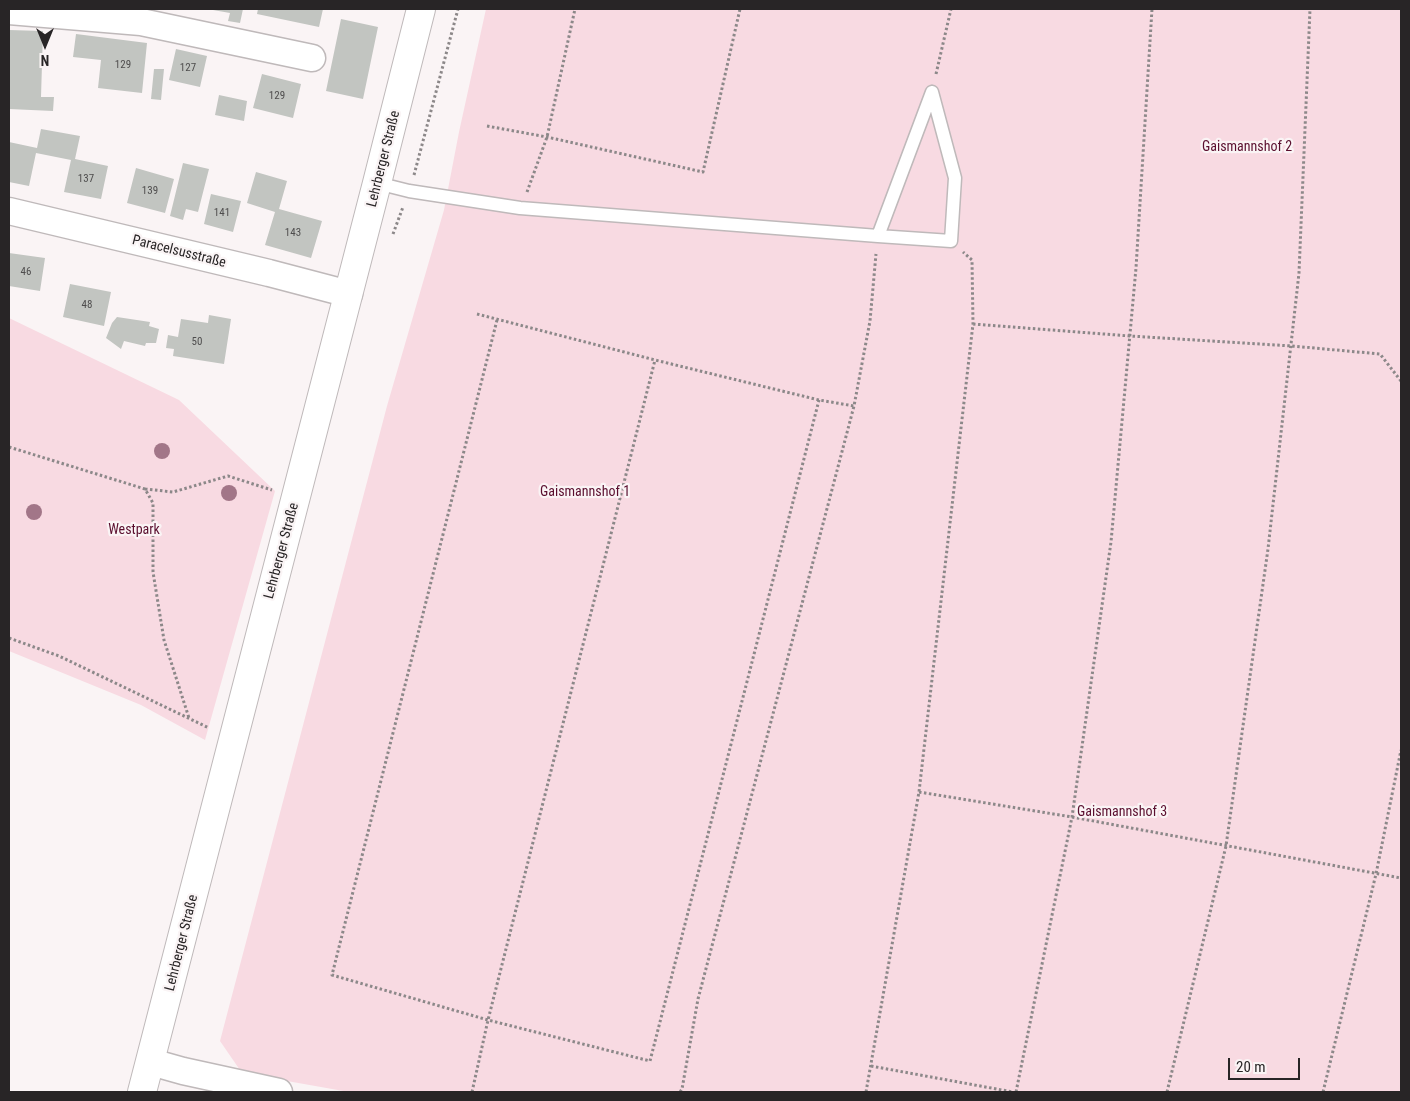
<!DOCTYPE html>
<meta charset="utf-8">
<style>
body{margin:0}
#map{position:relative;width:1410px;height:1101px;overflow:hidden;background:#faf4f5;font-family:"Roboto Condensed",sans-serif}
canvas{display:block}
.frame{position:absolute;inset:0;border:10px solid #282526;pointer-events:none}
.north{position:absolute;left:20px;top:20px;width:50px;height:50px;-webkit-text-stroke:4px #faf4f5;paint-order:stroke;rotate:180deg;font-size:14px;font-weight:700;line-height:20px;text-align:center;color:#282526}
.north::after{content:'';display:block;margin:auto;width:18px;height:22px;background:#282526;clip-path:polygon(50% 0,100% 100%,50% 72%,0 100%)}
.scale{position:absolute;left:1228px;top:1058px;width:72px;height:22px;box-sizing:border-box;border:2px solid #282526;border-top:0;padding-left:6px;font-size:15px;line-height:18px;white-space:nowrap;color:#282526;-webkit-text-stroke:4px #faf4f5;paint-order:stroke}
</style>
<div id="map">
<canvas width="1410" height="1101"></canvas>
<div class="frame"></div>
<div class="north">N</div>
<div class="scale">20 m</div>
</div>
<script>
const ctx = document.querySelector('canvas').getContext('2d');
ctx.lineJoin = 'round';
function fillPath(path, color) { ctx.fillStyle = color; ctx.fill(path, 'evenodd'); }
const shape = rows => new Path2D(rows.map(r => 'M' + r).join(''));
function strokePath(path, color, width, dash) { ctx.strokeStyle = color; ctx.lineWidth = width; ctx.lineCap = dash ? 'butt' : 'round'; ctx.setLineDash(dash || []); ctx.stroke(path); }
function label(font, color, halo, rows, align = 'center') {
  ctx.font = font + ' "Roboto Condensed",sans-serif'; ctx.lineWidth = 4.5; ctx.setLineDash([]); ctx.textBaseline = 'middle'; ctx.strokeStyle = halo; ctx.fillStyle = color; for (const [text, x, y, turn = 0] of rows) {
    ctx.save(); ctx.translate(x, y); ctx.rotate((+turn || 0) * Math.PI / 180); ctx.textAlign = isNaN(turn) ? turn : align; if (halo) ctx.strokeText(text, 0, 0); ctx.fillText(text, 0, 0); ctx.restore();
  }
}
const green = shape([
 [486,9,1401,9,1401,1092,349,1092,242,1073,220,1041,387,406,444,210,459,132],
 [9,318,179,400,275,491,205,740,141,705,9,651]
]);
const building = shape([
 [213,9,243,9,240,23,228,21,230,13,213,10],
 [258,9,323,9,319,27,257,14],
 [341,19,378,27,363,99,326,91],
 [9,30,43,31,41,97,54,97,53,111,9,109],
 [76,34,147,43,142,93,98,88,101,60,73,57],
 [176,49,207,56,200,87,169,80],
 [154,69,164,69,161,100,151,99],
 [262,74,301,84,293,118,253,108],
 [219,95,247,101,244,121,215,115],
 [41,129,80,136,75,159,108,166,101,199,64,192,71,160,36,153,29,186,9,182,9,142,37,148],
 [183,163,209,169,198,212,186,209,183,220,170,216],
 [136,168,174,179,165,213,127,203],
 [256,172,287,181,279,209,322,221,311,258,265,245,275,212,247,203],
 [211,194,241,201,233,232,204,224],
 [9,253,45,258,40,291,9,286],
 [70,284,111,292,104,326,63,317],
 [209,315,231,319,224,364,173,356,174,349,166,348,168,335,178,337,181,319,208,323],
 [117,317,150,322,149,326,159,329,156,343,146,343,145,346,124,341,121,349,106,338,112,323]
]);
const path = shape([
 [936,74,951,9],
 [487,126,547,137,703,172,740,9],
 [414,175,458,9],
 [527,192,547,137,575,9],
 [393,234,403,207],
 [477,314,655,360,819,400,854,406],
 [497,320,332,975,488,1020,650,1061,819,400],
 [973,324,1130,336,1292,346,1380,354,1401,381],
 [9,447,145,489,153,503,153,572,164,640,189,718],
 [145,489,173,492,228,476,272,490],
 [9,638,59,656,209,728],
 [919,792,1072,817,1401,878],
 [871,1066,1013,1092],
 [472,1092,488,1020,655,360],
 [680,1092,682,1089,698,999,854,406,870,321,876,254],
 [866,1092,919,792,973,324,972,260,963,252],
 [1016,1092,1072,817,1111,542,1136,268,1152,9],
 [1167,1092,1226,846,1268,549,1299,273,1310,9],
 [1323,1092,1376,874,1401,750]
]);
const service = shape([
 [377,183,409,191,520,208,878,236,951,241,955,178,932,92],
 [878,236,932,92]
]);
const minor = shape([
 [9,11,141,22,312,58],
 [9,211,269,273,349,294],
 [151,1062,183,1071,279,1092]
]);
const tertiary = shape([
 [142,1092,377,183,421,9]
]);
const trees = [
 [162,451],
 [229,493],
 [34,512]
];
const numberNames = [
 ["129",123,65],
 ["127",188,68],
 ["129",277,96],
 ["137",86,179],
 ["139",150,191],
 ["141",222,213],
 ["143",293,233],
 ["46",26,272],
 ["48",87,305],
 ["50",197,342]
];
const parkNames = [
 ["Gaismannshof 2",1247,147],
 ["Gaismannshof 1",585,492],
 ["Westpark",134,530],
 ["Gaismannshof 3",1122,812]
];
const streetNames = [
 ["Lehrberger Straße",384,159,-76],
 ["Paracelsusstraße",179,252,14],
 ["Lehrberger Straße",282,551,-75],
 ["Lehrberger Straße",182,943,-76]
];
fillPath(green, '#f8dae2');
fillPath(building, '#c2c5c1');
strokePath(service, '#bfb9ba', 15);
strokePath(minor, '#bfb9ba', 29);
strokePath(tertiary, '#bfb9ba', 30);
strokePath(path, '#8c8889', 3, [2.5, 2.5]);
strokePath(service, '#fff', 12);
strokePath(minor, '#fff', 26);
strokePath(tertiary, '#fff', 28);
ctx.fillStyle = '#a27688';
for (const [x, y] of trees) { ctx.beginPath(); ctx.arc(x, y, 8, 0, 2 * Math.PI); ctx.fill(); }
label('11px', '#4e4d4d', null, numberNames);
label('14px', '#5a0e2e', '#faf4f5', parkNames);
label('14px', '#282526', '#faf4f5', streetNames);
</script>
